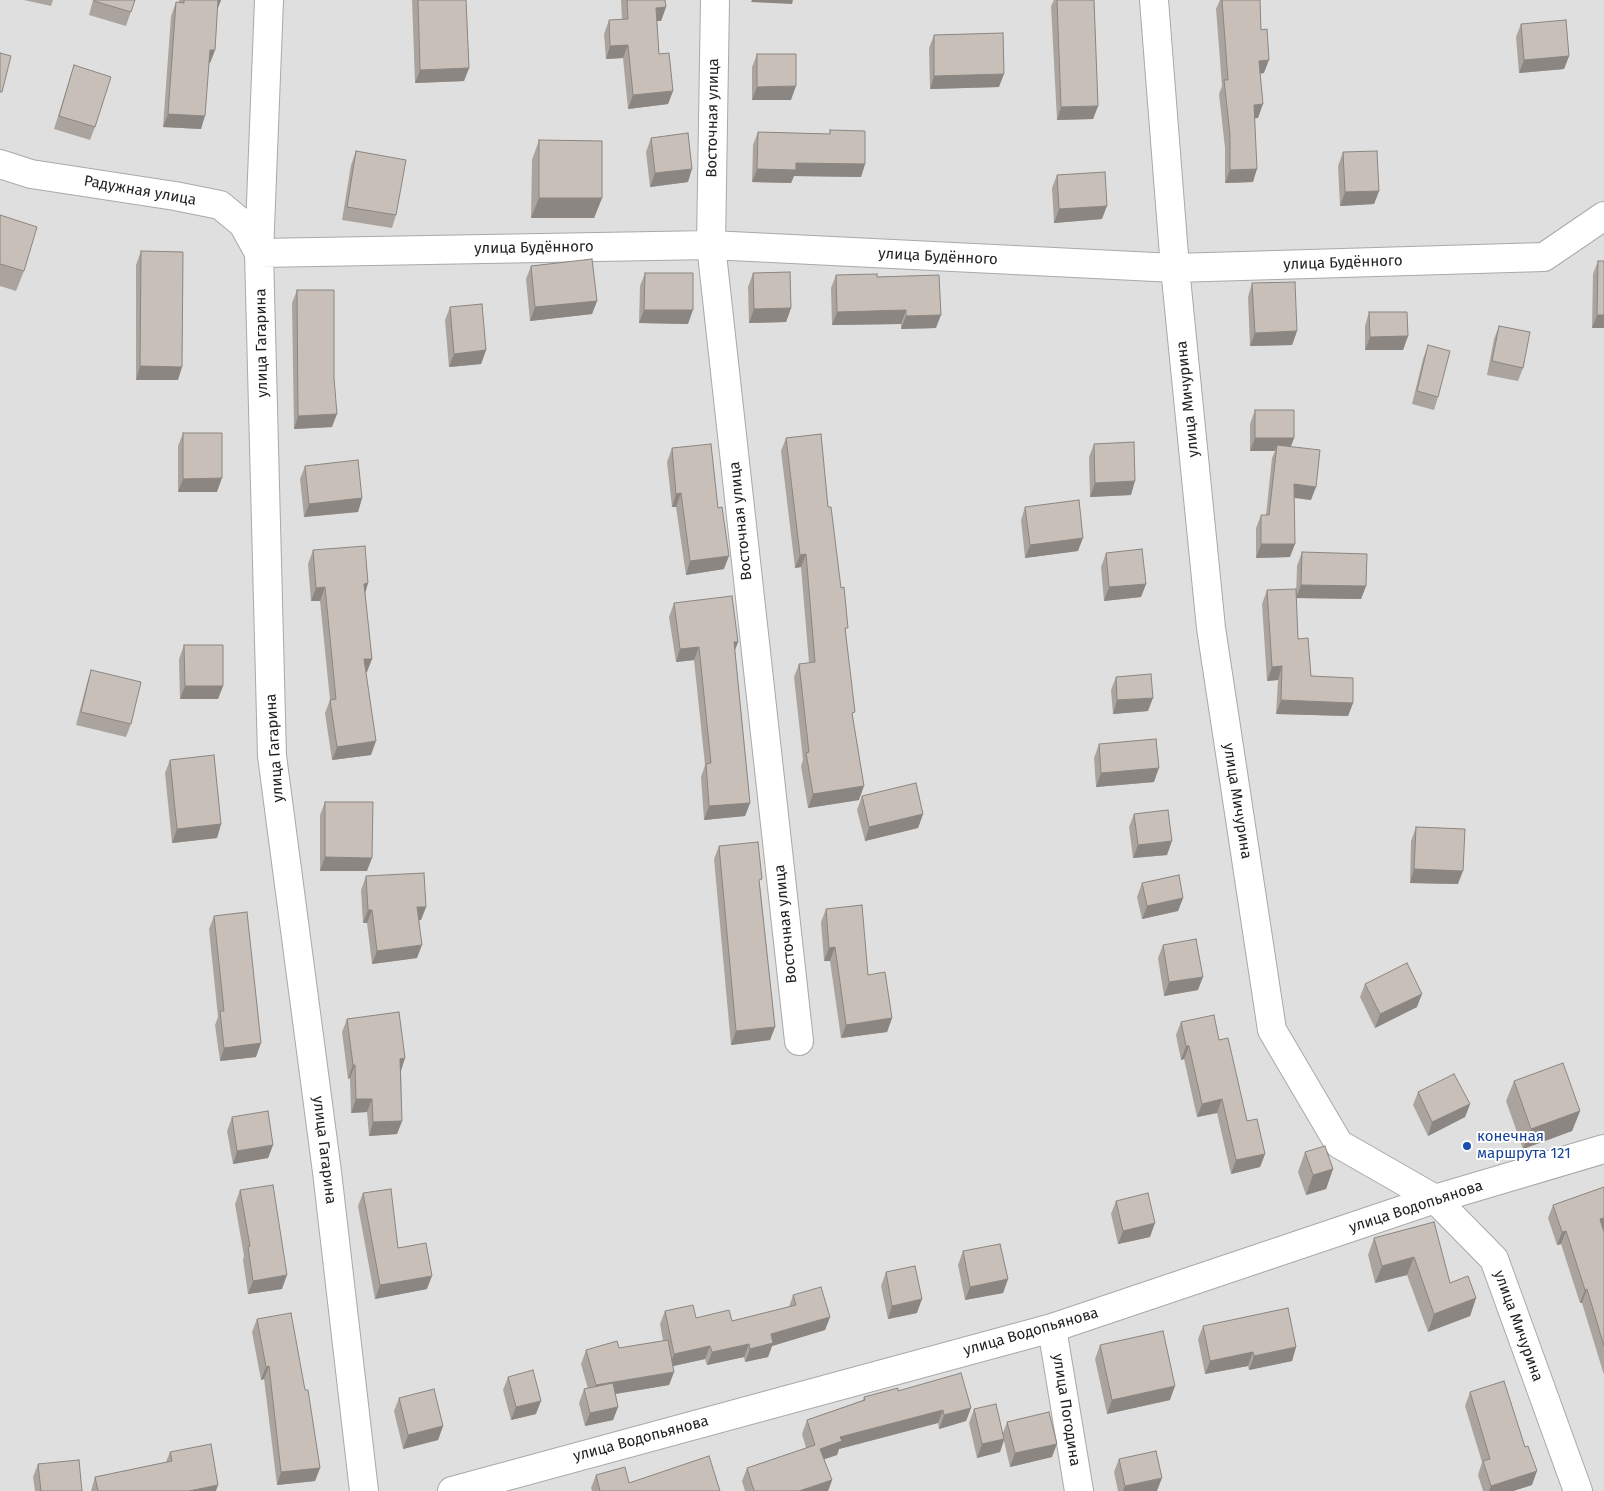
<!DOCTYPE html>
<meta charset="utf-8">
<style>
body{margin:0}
canvas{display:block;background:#f2efe9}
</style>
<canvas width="1604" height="1491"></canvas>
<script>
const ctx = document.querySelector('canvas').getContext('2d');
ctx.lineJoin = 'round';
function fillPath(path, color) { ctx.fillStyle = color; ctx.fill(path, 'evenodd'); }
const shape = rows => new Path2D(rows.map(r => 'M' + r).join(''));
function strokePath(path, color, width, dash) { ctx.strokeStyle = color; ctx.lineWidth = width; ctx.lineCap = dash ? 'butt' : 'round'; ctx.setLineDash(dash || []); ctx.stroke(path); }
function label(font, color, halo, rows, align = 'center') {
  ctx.font = font + ' "Fira Sans",sans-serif'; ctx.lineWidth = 4; ctx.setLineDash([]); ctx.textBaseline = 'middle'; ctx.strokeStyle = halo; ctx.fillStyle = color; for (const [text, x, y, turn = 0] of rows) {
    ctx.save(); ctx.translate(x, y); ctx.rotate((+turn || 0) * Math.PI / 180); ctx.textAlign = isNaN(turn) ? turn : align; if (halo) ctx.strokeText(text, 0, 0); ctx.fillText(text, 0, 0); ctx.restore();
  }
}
const residential = shape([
 [0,0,1604,0,1604,1491,0,1491]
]);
const minor = shape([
 [269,0,259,253,272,756,327,1172,364,1491],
 [715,0,711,245,799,1041],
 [1154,0,1175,268,1211,628,1272,1030,1339,1144,1435,1199,1494,1259,1578,1491],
 [0,164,31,174,175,196,220,205,243,224,259,253,711,245,1175,268,1544,257,1604,216],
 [1052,1328,1079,1491],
 [452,1491,1052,1328,1435,1199,1604,1149]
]);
const wall = shape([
 [24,0,53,0,51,6],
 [93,0,135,0,126,26,89,15],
 [179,0,221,0,217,10,215,50,210,63,209,63,201,129,163,127,171,16,176,2,179,3],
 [412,0,466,0,469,68,464,81,415,83],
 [621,0,665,0,666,7,661,21,657,21,659,54,673,91,668,104,628,109,623,58,606,59,604,34,609,20,622,20],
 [1054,0,1094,0,1098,106,1093,119,1057,120,1051,6],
 [1220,0,1260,0,1261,30,1264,73,1260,74,1258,118,1255,118,1253,182,1225,183,1225,148,1219,94,1222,86,1216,9],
 [1521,24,1569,56,1564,69,1519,73,1516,37],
 [934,35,999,87,930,89,929,48],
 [757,54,791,100,752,100,752,67],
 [74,65,95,127,90,140,54,129],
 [830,130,865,164,861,177,794,176,791,183,752,182,753,145,758,132,829,134],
 [651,138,688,182,650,187,646,152],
 [539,140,602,198,594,218,531,218,532,160],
 [356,151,396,215,392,228,342,220,351,165],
 [1343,152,1379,191,1374,204,1340,206,1338,166],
 [1057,175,1102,219,1054,223,1052,188],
 [0,215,24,271,16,291,0,286],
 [141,251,178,380,136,380,136,265],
 [1598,261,1604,261,1604,328,1592,328,1593,274],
 [531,266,597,301,592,314,530,321,526,279],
 [645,273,688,324,639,323,640,286],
 [753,273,791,308,786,322,749,323,748,287],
 [836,275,877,277,936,328,901,329,901,324,832,325,831,288],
 [1252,283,1297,331,1292,345,1250,346,1248,297],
 [297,290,332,427,294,429,292,303],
 [450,307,486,350,481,364,449,367,445,320],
 [1369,312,1408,336,1403,350,1365,350,1365,326],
 [1499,326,1523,368,1518,381,1487,375,1494,339],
 [1428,345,1438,397,1434,410,1412,404,1423,359],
 [1255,410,1294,438,1291,446,1311,500,1294,498,1290,557,1256,558,1256,528,1261,515,1266,515,1272,458,1275,451,1250,451,1250,424],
 [183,433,217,492,178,492,178,446],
 [786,438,828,507,846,633,859,800,808,808,801,766,803,760,794,677,799,664,809,663,801,567,795,568,781,451],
 [1094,444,1131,495,1090,497,1089,457],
 [672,448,724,569,686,575,676,507,672,507,667,462],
 [305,466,362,498,358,512,304,517,300,479],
 [1025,507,1078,551,1025,558,1021,520],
 [313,550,368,583,365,593,372,659,366,672,371,755,332,760,325,713,330,700,320,601,311,601,308,564],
 [1302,552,1366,586,1361,599,1296,598,1298,639,1311,676,1353,703,1348,716,1276,714,1278,680,1267,681,1262,604,1267,590,1296,595,1297,566],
 [1106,553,1146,584,1141,597,1104,601,1101,567],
 [674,603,738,642,735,650,750,803,745,816,704,820,701,777,705,765,694,660,676,662,669,617],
 [184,645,223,686,218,699,180,699,179,659],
 [91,670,131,724,126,737,76,725,87,683],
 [1116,677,1148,711,1113,714,1111,690],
 [1099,744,1154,782,1096,787,1094,758],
 [170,760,221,824,217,838,172,843,165,773],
 [862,796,923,814,918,828,865,841,857,810],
 [325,802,367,871,320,871,320,815],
 [1134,814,1167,855,1133,858,1129,827],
 [1416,827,1458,884,1410,883,1411,841],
 [719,846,760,886,775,1027,770,1040,731,1045,714,859],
 [366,876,426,907,421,920,419,920,417,958,372,964,367,923,363,923,361,890],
 [1142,883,1183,898,1178,911,1142,919,1137,897],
 [826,909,892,1018,887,1032,841,1038,830,961,824,961,821,922],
 [214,916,256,1057,220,1061,215,1025,218,1017,209,929],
 [1163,945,1198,990,1164,996,1158,958],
 [1365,984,1417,1007,1375,1028,1360,997],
 [347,1019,401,1071,402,1121,397,1134,369,1136,367,1112,351,1113,350,1078,348,1079,342,1032],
 [1181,1022,1219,1040,1247,1121,1265,1154,1260,1167,1231,1174,1217,1113,1197,1117,1184,1059,1181,1060,1176,1035],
 [1514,1081,1580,1111,1572,1131,1523,1149,1506,1101],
 [1418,1092,1470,1104,1465,1117,1428,1136,1413,1105],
 [232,1117,273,1145,268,1158,233,1164,227,1131],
 [1305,1152,1333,1169,1326,1189,1306,1195,1298,1172],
 [1604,1187,1604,1229,1603,1230,1604,1232,1604,1375,1582,1303,1580,1303,1561,1244,1557,1245,1548,1218,1553,1205],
 [240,1190,282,1289,248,1294,243,1260,244,1256,235,1204],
 [363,1193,398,1248,427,1289,375,1299,358,1206],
 [1116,1201,1150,1237,1118,1244,1111,1214],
 [1434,1222,1450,1283,1476,1298,1470,1316,1428,1332,1407,1275,1375,1283,1368,1255,1374,1238],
 [963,1251,1008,1279,1003,1293,965,1300,958,1265],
 [886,1272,917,1313,888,1319,881,1286],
 [793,1295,830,1317,825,1330,772,1346,768,1357,745,1362,744,1357,707,1365,705,1359,673,1366,674,1372,669,1385,615,1394,618,1407,613,1420,585,1426,579,1403,584,1389,588,1389,581,1364,586,1350,619,1348,663,1341,660,1324,665,1311,696,1318,732,1321,789,1307],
 [257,1319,305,1390,320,1468,315,1481,277,1485,264,1379,261,1380,252,1332],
 [1203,1326,1296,1347,1292,1361,1249,1370,1248,1366,1205,1374,1198,1339],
 [1100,1345,1170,1400,1107,1414,1095,1359],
 [508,1377,536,1414,511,1420,503,1390],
 [898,1391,971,1408,966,1421,939,1429,938,1423,839,1449,837,1455,824,1459,832,1480,828,1491,745,1491,742,1481,747,1468,806,1448,802,1434,807,1420,863,1400,864,1397],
 [1470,1392,1532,1485,1513,1491,1483,1491,1478,1475,1482,1462,1465,1406],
 [399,1398,443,1426,438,1440,403,1449,394,1411],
 [974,1409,1003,1433,1007,1422,1052,1457,1010,1467,1004,1441,1000,1452,977,1458,969,1423],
 [170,1452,216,1491,91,1491,95,1477,166,1462],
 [1119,1459,1157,1491,1118,1491,1114,1472],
 [38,1464,82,1491,35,1491,33,1477],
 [596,1475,629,1483,720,1491,592,1491,591,1488]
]);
const shadedWall = shape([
 [217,0,221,0,217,10],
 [752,0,793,0,792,4,751,2],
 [666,7,661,21,651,21,656,8],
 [628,45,623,58,606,59,610,46],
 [210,50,215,50,210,63,205,63],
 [1569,56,1564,69,1519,73,1524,60],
 [1269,60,1264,73,1254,74,1259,61],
 [469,68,464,81,415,83,420,70],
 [1004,74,999,87,930,89,934,76],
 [796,86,791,100,752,100,757,87],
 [673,91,668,104,628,109,633,95],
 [1263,104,1258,118,1249,119,1254,105],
 [1098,106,1093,119,1057,120,1061,107],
 [168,114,205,116,201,129,163,127],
 [796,163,865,164,861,177,794,176,791,183,752,182,757,169],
 [692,169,688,182,650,187,655,173],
 [1257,169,1253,182,1225,183,1230,170],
 [1379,191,1374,204,1340,206,1345,192],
 [539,198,602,198,594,218,531,218],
 [1107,206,1102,219,1054,223,1059,209],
 [597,301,592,314,530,321,535,307],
 [791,308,786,322,749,323,754,309],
 [644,310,693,310,688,324,639,323],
 [906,310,901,324,832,325,837,312],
 [941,315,936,328,901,329,906,316],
 [1597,315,1604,315,1604,328,1592,328],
 [1297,331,1292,345,1250,346,1255,333],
 [1408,336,1403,350,1365,350,1370,337],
 [486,350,481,364,449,367,454,354],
 [140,366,182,367,178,380,136,380],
 [337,414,332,427,294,429,298,416],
 [1255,438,1294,438,1289,451,1277,445,1275,451,1250,451],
 [222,478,217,492,178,492,183,479],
 [1135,481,1131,495,1090,497,1095,483],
 [1294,484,1316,487,1311,500,1289,497],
 [681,493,676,507,672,507,676,494],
 [362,498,358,512,304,517,309,504],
 [1083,538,1078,551,1025,558,1030,545],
 [1261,544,1295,544,1290,557,1256,558],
 [806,554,801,567,795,568,800,555],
 [729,556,724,569,686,575,690,561],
 [368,583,364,597,364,584],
 [1146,584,1141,597,1104,601,1109,587],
 [1301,585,1366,586,1361,599,1296,598],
 [325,587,320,601,311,601,316,588],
 [734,642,738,642,733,655],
 [699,647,694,660,676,662,680,649],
 [364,659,372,659,367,672,359,673],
 [1282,666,1278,680,1267,681,1272,667],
 [185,686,223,686,218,699,180,699],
 [1153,698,1148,711,1113,714,1117,700],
 [1281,700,1353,703,1348,716,1276,714],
 [376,741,371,755,332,760,337,747],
 [1159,768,1154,782,1096,787,1101,773],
 [864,786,859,800,808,808,813,794],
 [750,803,745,816,704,820,709,806],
 [923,814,918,828,865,841,869,827],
 [221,824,217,838,172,843,177,829],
 [1172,841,1167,855,1133,858,1138,845],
 [325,857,372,858,367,871,320,871],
 [1414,869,1463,871,1458,884,1410,883],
 [1183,898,1178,911,1142,919,1147,906],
 [417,907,426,907,421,920,413,921],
 [368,910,372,910,367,923,363,923],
 [422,945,417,958,372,964,377,951],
 [835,947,830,961,824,961,829,948],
 [1203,977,1198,990,1164,996,1169,982],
 [1422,994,1417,1007,1375,1028,1380,1014],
 [892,1018,887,1032,841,1038,846,1025],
 [775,1027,770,1040,731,1045,736,1031],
 [261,1043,256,1057,220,1061,224,1048],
 [1186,1046,1189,1046,1184,1059,1181,1060],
 [405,1058,401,1071,395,1072,400,1059],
 [353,1065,355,1065,350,1078,348,1079],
 [356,1099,372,1099,367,1112,351,1113],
 [1222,1099,1217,1113,1197,1117,1202,1104],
 [1470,1104,1465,1117,1428,1136,1432,1122],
 [1580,1111,1572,1131,1523,1149,1531,1129],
 [402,1121,397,1134,369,1136,373,1122],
 [273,1145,268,1158,233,1164,237,1151],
 [1265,1154,1260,1167,1231,1174,1236,1160],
 [1333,1169,1326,1189,1306,1195,1313,1175],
 [1604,1218,1604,1229,1595,1232,1600,1219],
 [1155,1223,1150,1237,1118,1244,1123,1231],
 [1566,1231,1561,1244,1557,1245,1562,1232],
 [1414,1257,1407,1275,1375,1283,1382,1266],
 [287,1275,282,1289,248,1294,253,1281],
 [432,1276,427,1289,375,1299,380,1285],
 [1008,1279,1003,1293,965,1300,970,1287],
 [1587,1289,1582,1303,1580,1303,1585,1290],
 [1476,1298,1470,1316,1428,1332,1434,1314],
 [922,1299,917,1313,888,1319,892,1306],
 [830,1317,825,1330,772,1346,768,1357,745,1362,750,1349,771,1334],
 [749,1344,744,1357,707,1365,712,1352],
 [710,1346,705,1359,669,1367,674,1354],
 [1296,1347,1292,1361,1249,1370,1254,1356],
 [1253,1352,1248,1366,1205,1374,1210,1361],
 [269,1366,264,1379,261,1380,266,1367],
 [674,1372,669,1385,591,1398,596,1385],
 [1175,1386,1170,1400,1107,1414,1112,1400],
 [541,1401,536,1414,511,1420,516,1407],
 [618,1407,613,1420,585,1426,590,1413],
 [971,1408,966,1421,939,1429,944,1415],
 [943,1410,938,1423,839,1449,837,1455,816,1462,820,1449,840,1437],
 [443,1426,438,1440,403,1449,408,1435],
 [1004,1439,1000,1452,977,1458,982,1444],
 [1057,1444,1052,1457,1010,1467,1015,1453],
 [320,1468,315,1481,277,1485,281,1472],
 [1537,1471,1532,1485,1513,1491,1489,1491,1491,1486],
 [1162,1478,1157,1491,1123,1491,1125,1486],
 [832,1480,828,1491,799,1491],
 [218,1485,216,1491,189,1491]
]);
const building = shape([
 [94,0,135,0,131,12,94,1,94,0],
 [184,0,218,0,215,50,210,50,205,116,168,114,176,2,184,3,184,0],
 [418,0,466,0,469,68,420,70,418,0],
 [627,0,665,0,666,7,656,8,659,54,669,53,673,91,633,95,628,45,610,46,609,20,628,19,627,0],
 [1057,0,1094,0,1098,106,1061,107,1057,0],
 [1222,0,1260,0,1261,30,1267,29,1269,60,1259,61,1263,104,1254,105,1257,169,1230,170,1230,135,1224,80,1228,80,1222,0],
 [1566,20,1569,56,1524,60,1521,24,1566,20],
 [1003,33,1004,74,934,76,934,35,1003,33],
 [0,53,11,56,2,92,0,92,0,53],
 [757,54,796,54,796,86,757,87,757,54],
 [74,65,111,77,95,127,59,116,74,65],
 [830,130,865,131,865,164,796,163,796,170,757,169,758,132,830,134,830,130],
 [688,133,692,169,655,173,651,138,688,133],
 [539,140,602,141,602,198,539,198,539,140],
 [356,151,406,160,396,215,347,207,356,151],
 [1377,151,1379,191,1345,192,1343,152,1377,151],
 [1105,172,1107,206,1059,209,1057,175,1105,172],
 [0,215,37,227,24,271,0,264,0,215],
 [141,251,183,252,182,367,140,366,141,251],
 [592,259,597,301,535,307,531,266,592,259],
 [1598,261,1604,261,1604,315,1597,315,1598,261],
 [790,272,791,308,754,309,753,273,790,272],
 [645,273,693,273,693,310,644,310,645,273],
 [877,274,877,277,939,275,941,315,906,316,906,310,837,312,836,275,877,274],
 [1295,282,1297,331,1255,333,1252,283,1295,282],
 [297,290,334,290,334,378,337,414,298,416,297,290],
 [482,304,486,350,454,354,450,307,482,304],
 [1369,312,1407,312,1408,336,1370,337,1369,312],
 [1499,326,1530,332,1523,368,1492,361,1499,326],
 [1428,345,1450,351,1438,397,1417,391,1428,345],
 [1255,410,1294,410,1294,438,1255,438,1255,410],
 [183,433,222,433,222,478,183,479,183,433],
 [821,434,828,507,831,507,841,588,844,587,848,628,845,628,855,712,852,713,864,786,813,794,806,753,809,752,799,664,815,662,806,554,800,555,786,438,821,434],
 [1134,442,1135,481,1095,483,1094,444,1134,442],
 [711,444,718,508,722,507,729,556,690,561,681,493,676,494,672,448,711,444],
 [1277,445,1320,450,1316,487,1294,484,1295,544,1261,544,1261,515,1269,515,1277,445],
 [358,460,362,498,309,504,305,466,358,460],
 [1079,500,1083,538,1030,545,1025,507,1079,500],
 [365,546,368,583,364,584,372,659,364,659,376,741,337,747,330,700,336,699,325,587,316,588,313,550,365,546],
 [1142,549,1146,584,1109,587,1106,553,1142,549],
 [1302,552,1367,554,1366,586,1301,585,1302,552],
 [1296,589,1298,639,1308,638,1311,676,1353,678,1353,703,1281,700,1282,666,1272,667,1267,590,1296,589],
 [732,596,738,642,734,642,750,803,709,806,706,764,711,763,699,647,680,649,674,603,732,596],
 [184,645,223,645,223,686,185,686,184,645],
 [91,670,141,682,131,724,81,712,91,670],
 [1151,674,1153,698,1117,700,1116,677,1151,674],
 [1156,739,1159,768,1101,773,1099,744,1156,739],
 [214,755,221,824,177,829,170,760,214,755],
 [916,783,923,814,869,827,862,796,916,783],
 [325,802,373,802,372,858,325,857,325,802],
 [1168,810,1172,841,1138,845,1134,814,1168,810],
 [1416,827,1465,829,1463,871,1414,869,1416,827],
 [758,842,762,879,759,880,775,1027,736,1031,719,846,758,842],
 [424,873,426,907,417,907,422,945,377,951,372,910,368,910,366,876,424,873],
 [1179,875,1183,898,1147,906,1142,883,1179,875],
 [862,905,868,975,885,972,892,1018,846,1025,835,947,829,948,826,909,862,905],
 [247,912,261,1043,224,1048,220,1011,224,1011,214,916,247,912],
 [1196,939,1203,977,1169,982,1163,945,1196,939],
 [1407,963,1422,994,1380,1014,1365,984,1407,963],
 [399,1012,405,1058,400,1059,402,1121,373,1122,372,1099,356,1099,355,1065,353,1065,347,1019,399,1012],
 [1214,1015,1219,1040,1228,1038,1247,1121,1257,1119,1265,1154,1236,1160,1222,1099,1202,1104,1189,1046,1186,1046,1181,1022,1214,1015],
 [1563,1063,1580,1111,1531,1129,1514,1081,1563,1063],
 [1454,1074,1470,1104,1432,1122,1418,1092,1454,1074],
 [268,1111,273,1145,237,1151,232,1117,268,1111],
 [1325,1146,1333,1169,1313,1175,1305,1152,1325,1146],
 [273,1185,287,1275,253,1281,248,1247,250,1246,240,1190,273,1185],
 [1604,1187,1604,1218,1600,1219,1604,1232,1604,1346,1587,1289,1585,1290,1566,1231,1562,1232,1553,1205,1604,1187],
 [391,1189,398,1248,426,1243,432,1276,380,1285,363,1193,391,1189],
 [1148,1193,1155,1223,1123,1231,1116,1201,1148,1193],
 [1434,1222,1450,1283,1468,1276,1476,1298,1434,1314,1414,1257,1382,1266,1374,1238,1434,1222],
 [1000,1244,1008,1279,970,1287,963,1251,1000,1244],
 [915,1266,922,1299,892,1306,886,1272,915,1266],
 [821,1287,830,1317,771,1334,773,1343,750,1349,749,1344,712,1352,710,1346,674,1354,665,1311,693,1305,696,1318,729,1310,732,1321,796,1305,793,1295,821,1287],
 [1288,1308,1296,1347,1254,1356,1253,1352,1210,1361,1203,1326,1288,1308],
 [291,1313,305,1390,308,1390,320,1468,281,1472,269,1366,266,1367,257,1319,291,1313],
 [1163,1331,1175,1386,1112,1400,1100,1345,1163,1331],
 [668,1340,674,1372,596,1385,586,1350,617,1341,619,1348,668,1340],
 [533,1370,541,1401,516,1407,508,1377,533,1370],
 [961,1373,971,1408,944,1415,943,1410,840,1437,842,1441,820,1449,832,1480,799,1491,754,1491,747,1468,815,1445,807,1420,865,1400,864,1397,898,1388,898,1391,961,1373],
 [1504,1381,1525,1447,1528,1446,1537,1471,1491,1486,1483,1461,1490,1459,1470,1392,1504,1381],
 [613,1383,618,1407,590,1413,584,1389,613,1383],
 [434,1389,443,1426,408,1435,399,1398,434,1389],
 [996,1404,1004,1439,982,1444,974,1409,996,1404],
 [1049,1412,1057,1444,1015,1453,1007,1422,1049,1412],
 [211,1444,218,1485,189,1491,98,1491,95,1477,172,1461,170,1452,211,1444],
 [1156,1451,1162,1478,1125,1486,1119,1459,1156,1451],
 [709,1456,720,1491,600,1491,596,1475,625,1467,629,1483,709,1456],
 [79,1460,82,1491,41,1491,38,1464,79,1460]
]);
const markers = [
 [1467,1146,5,"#1a4fb4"]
];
const streetNames = [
 ["Восточная улица",713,118,-89],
 ["Радужная улица",140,191,10],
 ["улица Будённого",534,248,-1],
 ["улица Будённого",938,257,3],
 ["улица Будённого",1343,263,-2],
 ["улица Гагарина",262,343,-91],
 ["улица Мичурина",1188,399,-96],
 ["Восточная улица",741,521,-96],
 ["улица Гагарина",275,748,-94],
 ["улица Мичурина",1237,801,81],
 ["Восточная улица",786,924,-96],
 ["улица Гагарина",324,1150,83],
 ["улица Водопьянова",1416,1207,-18],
 ["улица Мичурина",1518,1326,70],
 ["улица Водопьянова",1031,1332,-16],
 ["улица Погодина",1066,1410,81],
 ["улица Водопьянова",641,1439,-15]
];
const transitNames = [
 ["конечная",1477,1137],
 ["маршрута 121",1477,1154]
];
fillPath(residential, '#e0dfdf');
strokePath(minor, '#a9a9a9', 30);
strokePath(minor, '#fff', 28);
fillPath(wall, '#aba49e');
fillPath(shadedWall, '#8b8681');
fillPath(building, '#c7bfb8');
strokePath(building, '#8b8681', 1);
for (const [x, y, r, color] of markers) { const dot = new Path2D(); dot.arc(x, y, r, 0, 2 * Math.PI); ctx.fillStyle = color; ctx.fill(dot); strokePath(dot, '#fff', 2); }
label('15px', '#222', '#fff', streetNames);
label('15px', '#164399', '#fff', transitNames, 'left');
</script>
